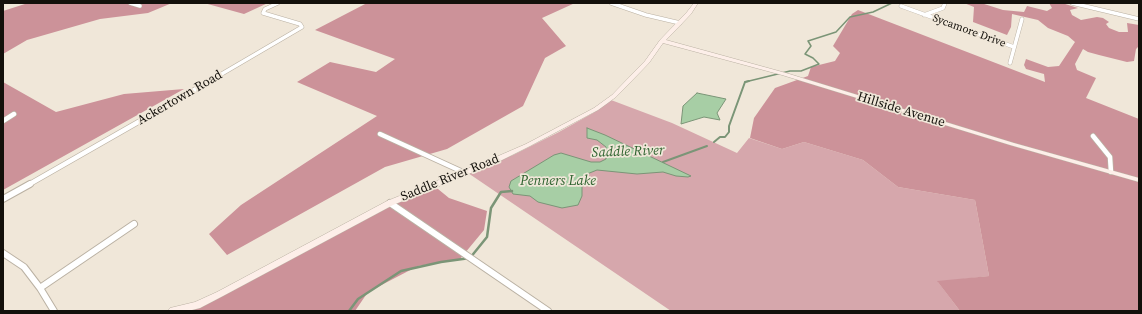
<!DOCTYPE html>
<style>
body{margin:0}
#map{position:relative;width:1142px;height:314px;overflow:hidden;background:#f0e7d9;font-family:"Source Serif 4",serif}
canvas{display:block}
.frame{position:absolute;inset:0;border:4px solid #13100b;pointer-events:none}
</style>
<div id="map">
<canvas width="1142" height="314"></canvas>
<div class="frame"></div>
</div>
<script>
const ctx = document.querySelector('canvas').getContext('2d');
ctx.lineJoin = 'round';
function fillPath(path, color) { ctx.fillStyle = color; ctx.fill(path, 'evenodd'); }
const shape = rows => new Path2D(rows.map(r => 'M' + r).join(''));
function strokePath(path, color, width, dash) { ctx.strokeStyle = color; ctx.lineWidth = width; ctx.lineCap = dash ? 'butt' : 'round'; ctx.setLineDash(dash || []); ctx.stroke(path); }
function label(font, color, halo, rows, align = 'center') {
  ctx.font = font + ' "Source Serif 4",serif'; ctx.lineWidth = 3.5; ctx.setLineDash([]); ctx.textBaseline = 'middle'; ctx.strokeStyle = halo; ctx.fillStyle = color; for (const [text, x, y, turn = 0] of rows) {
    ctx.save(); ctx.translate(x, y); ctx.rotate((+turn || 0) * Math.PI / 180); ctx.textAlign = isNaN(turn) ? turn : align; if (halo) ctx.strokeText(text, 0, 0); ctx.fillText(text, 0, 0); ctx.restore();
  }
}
const green = shape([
 [611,100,672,123,737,153,749,138,782,149,804,142,863,160,898,187,975,200,989,276,938,282,960,311,671,311,468,173,513,155,559,132,593,113]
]);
const forest = shape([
 [28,3,172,3,148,13,100,19,27,40,3,54,3,11],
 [204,3,268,3,244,14],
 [367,3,575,3,542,18,566,46,545,58,523,106,447,149,385,167,227,255,209,234,241,205,377,116,297,82,330,62,376,72,395,59,315,30],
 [964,3,981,3,1003,10,1024,12,1027,6,1047,11,1052,8,1049,3,1062,3,1078,8,1070,10,1072,15,1081,20,1097,17,1103,18,1109,22,1106,24,1109,28,1119,32,1128,32,1127,23,1139,25,1139,46,1136,49,1134,61,1127,62,1099,55,1088,52,1083,49,1075,64,1077,70,1096,78,1086,98,1139,119,1139,311,960,311,937,281,989,276,975,200,898,187,863,160,804,142,782,149,750,138,754,118,775,88,808,76,811,67,835,61,840,53,833,46,852,14,858,10,1045,82,1044,74,1026,69,1024,65,1026,59,1048,67,1059,66,1075,42,1068,36,1048,28,1038,20,1012,14,1011,27,1007,35,973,22,974,7],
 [3,82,56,112,124,94,184,89,3,190],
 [429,185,438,189,449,198,487,211,484,230,460,259,418,266,368,292,355,311,189,311,197,305]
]);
const water = shape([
 [697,93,726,99,717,113,720,120,704,117,681,124,683,106,697,93],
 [587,128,605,135,691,176,688,177,676,176,663,172,637,174,597,170,587,174,582,185,582,196,578,205,562,208,538,202,530,196,513,194,509,187,511,181,554,155,561,153,591,162,600,162,606,159,606,147,597,140,587,138,587,128]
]);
const streamFar2 = shape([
 [745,82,790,71,801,71,819,64,813,58,805,54,811,46,808,41,836,32,850,17,873,12,892,3]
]);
const streamFar1 = shape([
 [714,142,720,137,725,137,729,132,729,126,745,82,749,81],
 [663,162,707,146]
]);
const stream = shape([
 [349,311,358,299,401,271,441,262,470,258,487,237,491,208,501,192,512,191]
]);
const streetFar2 = shape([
 [130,3,140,6],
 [611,3,646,15,680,23],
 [1072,3,1139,19],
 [901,6,1014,47],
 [924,15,943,8,945,3],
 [1010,63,1022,19],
 [208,82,302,27,300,24,263,13,265,9,278,3]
]);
const streetFar1 = shape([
 [3,121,14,114],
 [380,134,463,172],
 [1093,136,1110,157,1111,172],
 [28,185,210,81]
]);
const street = shape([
 [3,199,30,184],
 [390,203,548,311],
 [3,253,24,267,40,288,54,311],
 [40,288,134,224]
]);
const secondary = shape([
 [694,3,698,3,691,14,666,40,786,73,1014,143,1139,178,1139,182,1010,145,782,75,663,43,649,63,616,97,598,110,530,146,500,161,393,205,223,296,200,308,188,311,168,311,170,308,195,302,217,292,387,201,496,157,526,144,594,108,612,95,645,61,660,40,687,12,694,3]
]);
const farStreetnames = [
 ["Sycamore Drive",969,31,20]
];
const streetNames = [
 ["Ackertown Road",180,98,-30],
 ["Hillside Avenue",901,110,17],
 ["Saddle River Road",450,178,-22]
];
const waterNames = [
 ["Saddle River",628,152,-2],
 ["Penners Lake",558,181]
];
fillPath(green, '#d6a7ac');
fillPath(forest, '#cc9299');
fillPath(water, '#a7cea5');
strokePath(water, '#7b9577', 1);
strokePath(streamFar2, '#7b9577', 1.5);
strokePath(streamFar1, '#7b9577', 2);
strokePath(stream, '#7b9577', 2.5);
strokePath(streetFar2, '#bab1a3', 4.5);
strokePath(streetFar1, '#bab1a3', 6);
strokePath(street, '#bab1a3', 8);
strokePath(secondary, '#bab1a3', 1);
strokePath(streetFar2, '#fff', 3.5);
strokePath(streetFar1, '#fff', 4.5);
strokePath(street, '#fff', 6);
fillPath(secondary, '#fdefe9');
label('11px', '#13100b', '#f0e7d9', farStreetnames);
label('13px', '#13100b', '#f0e7d9', streetNames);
label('italic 14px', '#2e632f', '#f0e7d9', waterNames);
</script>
